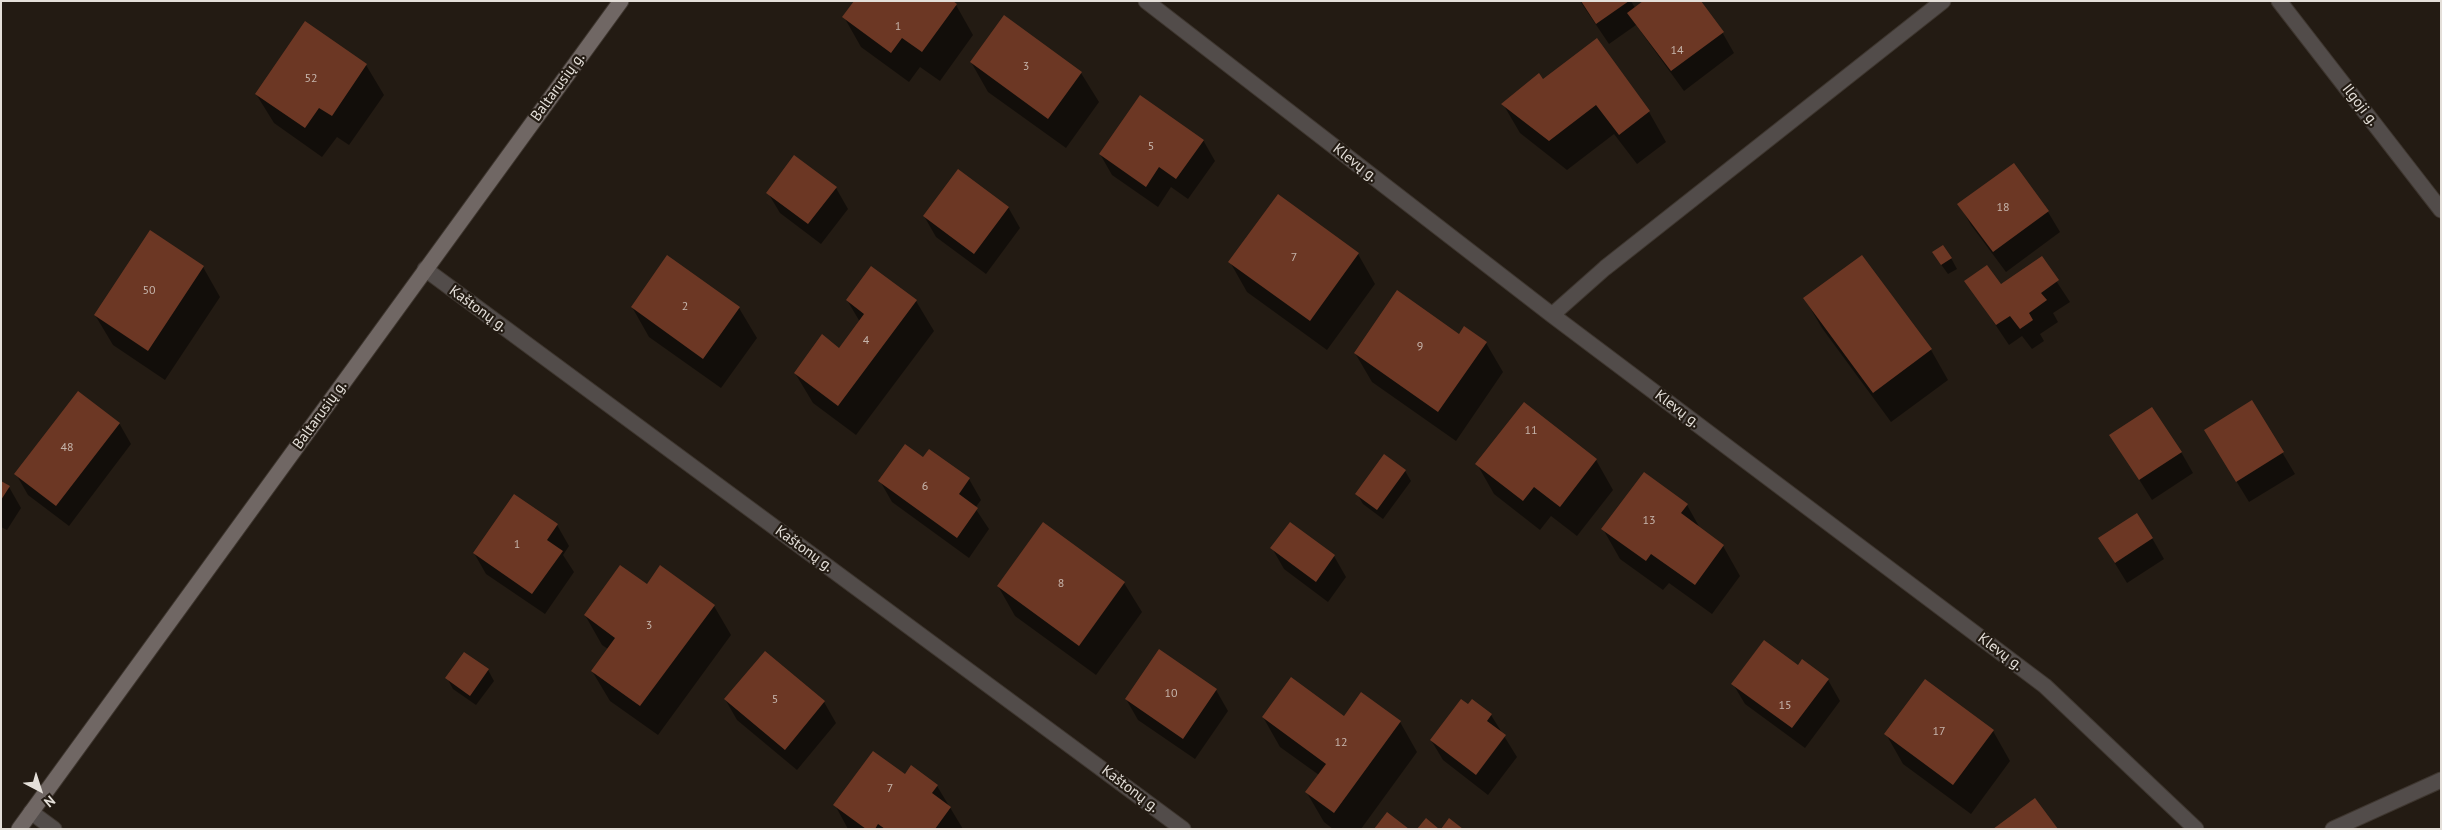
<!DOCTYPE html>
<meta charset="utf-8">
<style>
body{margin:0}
#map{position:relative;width:2442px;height:830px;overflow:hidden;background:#231b13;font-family:"PT Sans",sans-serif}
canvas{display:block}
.frame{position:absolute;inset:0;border:2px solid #e4dfd9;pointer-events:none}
.north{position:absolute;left:15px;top:765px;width:50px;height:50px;-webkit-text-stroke:4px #231b13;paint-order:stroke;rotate:140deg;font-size:14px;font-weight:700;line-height:20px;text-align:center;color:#e4dfd9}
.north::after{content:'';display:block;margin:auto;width:18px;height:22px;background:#e4dfd9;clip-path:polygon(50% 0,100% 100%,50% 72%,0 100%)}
</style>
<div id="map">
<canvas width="2442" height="830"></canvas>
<div class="frame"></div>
<div class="north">N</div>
</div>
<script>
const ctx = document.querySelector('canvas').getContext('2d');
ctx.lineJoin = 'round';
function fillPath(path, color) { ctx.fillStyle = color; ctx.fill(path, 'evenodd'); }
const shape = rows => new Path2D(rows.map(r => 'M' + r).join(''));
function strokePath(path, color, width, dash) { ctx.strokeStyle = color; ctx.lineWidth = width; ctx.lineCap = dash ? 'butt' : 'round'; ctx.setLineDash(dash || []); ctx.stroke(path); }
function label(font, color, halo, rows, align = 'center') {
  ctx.font = font + ' "PT Sans",sans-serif'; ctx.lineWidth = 4.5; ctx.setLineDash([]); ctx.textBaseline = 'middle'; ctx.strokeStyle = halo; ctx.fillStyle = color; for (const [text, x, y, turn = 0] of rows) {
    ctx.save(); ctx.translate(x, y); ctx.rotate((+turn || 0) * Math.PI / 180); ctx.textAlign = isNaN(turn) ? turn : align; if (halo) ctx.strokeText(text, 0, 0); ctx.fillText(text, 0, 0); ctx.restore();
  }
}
const shadow = shape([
 [1580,1,1631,1,1635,8,1722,32,1734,53,1684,91,1636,25,1609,44],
 [956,5,973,35,940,81,920,67,909,82,861,47,844,17],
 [305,23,366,65,384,95,349,145,337,137,322,157,274,123,256,94],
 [1597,40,1649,112,1666,142,1637,164,1614,134,1567,170,1520,133,1503,104,1543,80],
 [971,62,1081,73,1099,102,1066,148,988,92],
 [1203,140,1215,161,1188,199,1171,187,1158,207,1112,175,1100,154],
 [794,157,836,188,848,209,821,244,780,213,768,193],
 [2014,164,2048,212,2060,232,2006,272,1971,225,1959,204],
 [1278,196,1358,254,1375,284,1327,350,1247,292,1230,262],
 [1008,207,1020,228,986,274,936,237,924,216],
 [668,257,739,308,757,338,721,388,649,337,632,307],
 [1862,257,1931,350,1948,380,1891,422,1822,328,1805,299],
 [1951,258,1957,269,1948,274,1940,263],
 [2041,258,2070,302,2053,313,2058,322,2040,334,2044,341,2032,349,2022,336,2009,345,1966,281,2001,286],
 [203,267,220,297,165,380,113,345,95,315],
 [871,268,916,301,934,331,856,435,813,403,795,373,840,349,860,322,847,300],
 [1460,336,1486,343,1503,372,1456,441,1372,382,1355,353],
 [2252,402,2295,474,2249,502,2218,451],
 [119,423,131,444,69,526,28,495,16,474],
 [2111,435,2181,452,2193,473,2152,500],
 [923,458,969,479,981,500,975,508,989,529,969,558,892,502,880,481],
 [1596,460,1613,490,1577,536,1551,516,1540,530,1494,494,1477,464],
 [1405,471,1411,481,1383,519,1363,504,1357,494],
 [1,482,9,487,21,508,7,530,1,527],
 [515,496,557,525,569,546,563,555,574,572,545,614,486,574,474,553],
 [1687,505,1701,530,1723,546,1740,576,1712,614,1669,583,1663,590,1620,559,1603,529],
 [1290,523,1334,556,1346,577,1328,602,1284,569,1272,548],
 [2152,538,2164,559,2127,583,2100,539],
 [1124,583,1142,612,1096,675,1015,616,998,586],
 [647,586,714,606,731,635,658,735,610,701,592,671,608,649,602,645,585,615],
 [765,652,824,702,836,723,797,770,737,720,725,699],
 [1798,666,1828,680,1840,701,1805,748,1745,704,1733,684],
 [488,670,494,681,476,705,453,689,447,678],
 [1216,690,1228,711,1195,759,1138,720,1126,699],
 [1361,694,1400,722,1417,752,1361,829,1333,829,1324,822,1307,793,1319,775,1280,747,1263,717,1345,717],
 [1491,715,1517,757,1488,795,1443,760,1431,740],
 [1993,731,2010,761,1971,814,1903,764,1886,734],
 [905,776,937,786,963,829,848,829,835,805]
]);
const building = shape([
 [854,1,953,1,957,4,922,52,902,38,891,53,842,17],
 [1581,1,1629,1,1596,24],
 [1643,1,1701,1,1724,32,1671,71,1627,13],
 [1004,15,1082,72,1048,119,970,62],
 [305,21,367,64,332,116,319,108,305,128,255,94],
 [1597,38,1650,111,1619,135,1596,105,1549,141,1501,104,1539,73,1543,79],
 [1140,95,1204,140,1176,179,1159,167,1146,187,1099,154],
 [794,155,837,187,808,224,766,193],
 [2014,163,2049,211,1993,252,1957,204],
 [958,169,1009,207,974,254,923,216],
 [1278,194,1359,253,1310,321,1228,262],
 [150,230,204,266,148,351,94,315],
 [1943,245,1952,258,1941,265,1932,252],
 [667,255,740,307,703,359,631,307],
 [1862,255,1932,349,1873,393,1803,298],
 [2042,256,2059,280,2041,293,2047,300,2029,313,2033,320,2020,329,2010,316,1996,325,1964,281,1987,265,2001,284],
 [871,266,917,300,838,406,794,373,822,334,839,348,864,314,846,300],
 [1397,290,1459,334,1464,326,1487,342,1438,412,1354,353],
 [78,391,120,423,56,506,14,474],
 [2252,400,2284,452,2236,482,2204,430],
 [1524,402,1597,459,1560,507,1534,487,1523,501,1475,464],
 [2152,407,2182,452,2139,480,2109,435],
 [905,444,923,457,929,449,970,478,959,494,978,508,957,538,878,481],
 [1384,454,1406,470,1377,510,1355,494],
 [1644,472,1688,504,1681,513,1724,545,1695,585,1651,554,1646,561,1601,529],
 [1,481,10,486,1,500],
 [514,494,558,524,547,540,563,551,532,594,473,553],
 [2137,513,2153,538,2115,563,2098,538],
 [1043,522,1125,582,1079,646,997,586],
 [1290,522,1335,555,1316,582,1270,548],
 [620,565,647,584,660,565,715,605,640,706,591,671,615,638,584,615],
 [1764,640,1798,665,1802,659,1829,679,1792,728,1731,684],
 [1159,649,1217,689,1183,739,1125,699],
 [765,651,825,701,785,750,724,699],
 [464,652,489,669,470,696,445,678],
 [1291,677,1344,716,1361,692,1401,721,1334,813,1305,792,1326,764,1262,717],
 [1925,679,1994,730,1953,785,1884,734],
 [1461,699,1468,704,1472,699,1492,714,1487,721,1506,735,1476,775,1430,740],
 [873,751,905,774,911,765,938,785,932,793,951,807,935,829,885,829,878,824,875,829,866,829,833,805],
 [2035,798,2058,829,1993,829],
 [1387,812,1409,829,1374,829],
 [1426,818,1439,829,1417,829],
 [1449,818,1463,829,1441,829]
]);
const minor = shape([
 [1146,1,1552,315,2045,686,2196,829],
 [2279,1,2441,210],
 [425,269,1183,829],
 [1552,315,1605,268,1943,1],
 [31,812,54,829],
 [2333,829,2441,780]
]);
const secondary = shape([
 [19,829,621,1]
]);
const numberNames = [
 ["1",898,27],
 ["14",1677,51],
 ["3",1026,67],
 ["52",311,79],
 ["5",1151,147],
 ["18",2003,208],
 ["7",1294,258],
 ["50",149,291],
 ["2",685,307],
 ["4",866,341],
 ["9",1420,347],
 ["11",1531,431],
 ["48",67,448],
 ["6",925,487],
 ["13",1649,521],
 ["1",517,545],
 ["8",1061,584],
 ["3",649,626],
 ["10",1171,694],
 ["5",775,700],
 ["15",1785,706],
 ["17",1939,732],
 ["12",1341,743],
 ["7",890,789]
];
const streetNames = [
 ["Baltarusių g.",558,87,-54],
 ["Ilgoji g.",2360,105,52],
 ["Klevų g.",1355,163,38],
 ["Kaštonų g.",478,309,36],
 ["Klevų g.",1677,409,37],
 ["Baltarusių g.",320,415,-54],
 ["Kaštonų g.",804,549,36],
 ["Klevų g.",2000,652,37],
 ["Kaštonų g.",1130,789,37]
];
fillPath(shadow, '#0007');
fillPath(building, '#6c3724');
strokePath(minor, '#3e362f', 17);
strokePath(secondary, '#3e362f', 17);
strokePath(minor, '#524c4a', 15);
strokePath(secondary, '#706764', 15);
label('12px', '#c6b5ac', null, numberNames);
label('15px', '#e4dfd9', '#231b13', streetNames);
</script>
